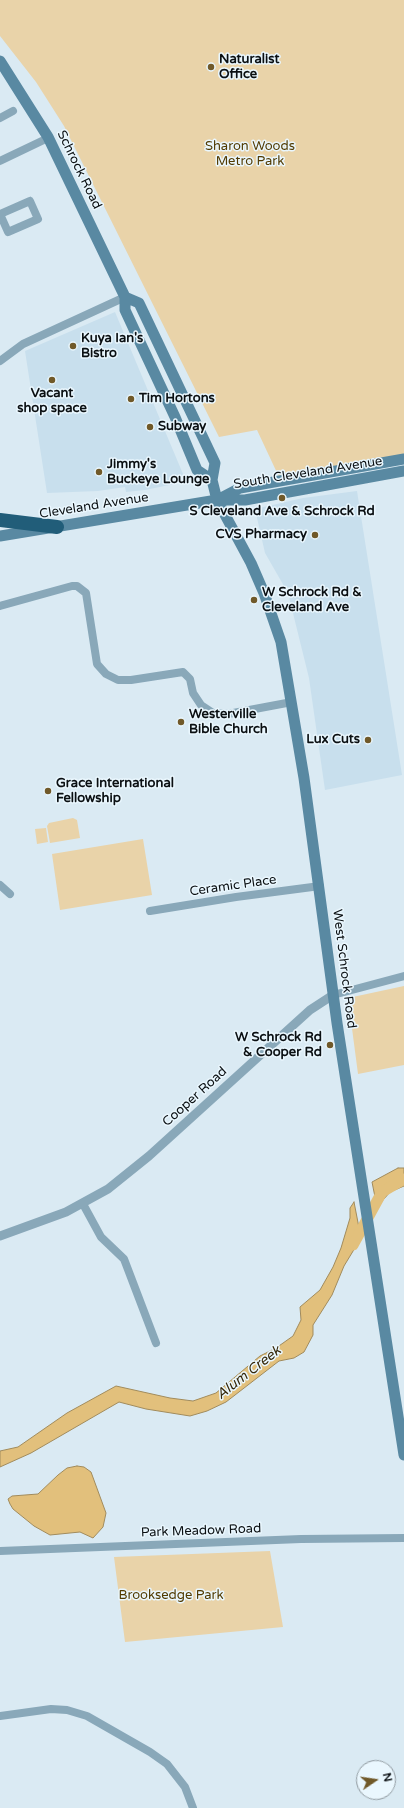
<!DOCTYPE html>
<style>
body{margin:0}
#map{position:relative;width:404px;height:1808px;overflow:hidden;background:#daeaf3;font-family:"Varela Round",sans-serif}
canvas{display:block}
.north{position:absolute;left:356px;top:1760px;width:40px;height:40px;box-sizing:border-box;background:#eaf7fe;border:1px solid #909aa0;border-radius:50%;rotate:77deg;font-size:11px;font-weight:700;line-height:16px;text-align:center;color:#0a0f12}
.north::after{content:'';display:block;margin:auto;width:14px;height:18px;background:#705929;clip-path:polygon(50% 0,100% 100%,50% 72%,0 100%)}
</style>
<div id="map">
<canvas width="404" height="1808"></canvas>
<div class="north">N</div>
</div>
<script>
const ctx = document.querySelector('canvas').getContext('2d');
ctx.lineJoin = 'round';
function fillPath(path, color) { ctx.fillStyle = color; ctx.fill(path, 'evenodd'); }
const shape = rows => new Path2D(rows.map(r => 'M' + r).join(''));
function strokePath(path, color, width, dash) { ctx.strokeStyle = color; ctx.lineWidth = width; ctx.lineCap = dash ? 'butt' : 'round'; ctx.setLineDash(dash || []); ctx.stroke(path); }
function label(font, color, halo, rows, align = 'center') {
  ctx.font = font + ' "Varela Round",sans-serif'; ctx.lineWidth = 3; ctx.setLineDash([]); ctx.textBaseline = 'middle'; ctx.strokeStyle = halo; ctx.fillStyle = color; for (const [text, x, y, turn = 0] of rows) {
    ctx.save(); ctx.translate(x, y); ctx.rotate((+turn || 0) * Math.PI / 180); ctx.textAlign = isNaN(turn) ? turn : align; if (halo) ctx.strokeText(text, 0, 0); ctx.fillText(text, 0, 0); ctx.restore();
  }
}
const built = shape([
 [115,312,183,474,179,483,145,490,126,492,125,487,98,491,47,493,25,351],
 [357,491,402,775,325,790,309,678,288,593,265,553,255,509,303,498]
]);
const green = shape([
 [0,0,404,0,404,455,279,477,257,430,219,437,64,126,36,82,0,36],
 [73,818,77,820,80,838,50,843,47,826,49,823],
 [46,828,48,842,37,844,35,829],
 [143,839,152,895,60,910,52,854],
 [404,986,404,1065,358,1074,348,998],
 [270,1551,283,1627,125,1642,114,1557]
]);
const water = shape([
 [398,1168,404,1168,404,1186,390,1192,377,1207,372,1182,398,1168],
 [354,1202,361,1238,344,1266,332,1295,313,1325,313,1335,304,1352,294,1358,279,1361,226,1402,207,1411,190,1416,146,1409,119,1402,31,1453,0,1467,0,1451,18,1447,67,1413,116,1386,170,1398,193,1401,216,1393,260,1356,276,1348,293,1336,301,1320,300,1307,320,1290,333,1267,341,1248,350,1218,350,1208,354,1202],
 [77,1466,84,1467,91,1472,106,1513,103,1527,93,1538,80,1532,50,1535,34,1526,13,1509,10,1504,8,1499,12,1496,38,1494,58,1475,67,1468,77,1466]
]);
const river = shape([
 [353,1245,382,1192,404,1179]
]);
const minor = shape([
 [0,118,13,111],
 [0,161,48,138],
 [30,201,38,219,8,232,0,214,30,201],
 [0,361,23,344,125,297],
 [0,606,72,586,77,586,86,593,97,664,106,674,118,680,131,680,183,672,190,679,193,693,201,705,213,713,228,714,292,702],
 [0,885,10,894],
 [150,911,236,897,320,886],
 [333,995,404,976],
 [83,1204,101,1237,124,1259,156,1343],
 [0,1551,301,1539,404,1538],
 [0,1716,51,1709,67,1710,87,1716,150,1752,167,1764,185,1787,193,1808]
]);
const tertiary = shape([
 [0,1236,66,1212,108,1189,149,1156,310,1010,333,995]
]);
const secondary = shape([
 [0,61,48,137,125,297,125,310,175,417,197,470,212,480],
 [125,297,139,303,215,463,212,480,217,500,251,563,264,593,281,642,304,778,337,1023,404,1455],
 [219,499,240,488,404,459],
 [0,536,217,500,245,500,404,471]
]);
const motorway = shape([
 [0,520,57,527]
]);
const markers = [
 [211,67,4,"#705929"],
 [73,346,4,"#705929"],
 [52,380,4,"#705929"],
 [131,399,4,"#705929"],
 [150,427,4,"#705929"],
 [99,472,4,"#705929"],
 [282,498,4,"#705929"],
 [315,535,4,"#705929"],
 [254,600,4,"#705929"],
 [181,722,4,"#705929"],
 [368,740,4,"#705929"],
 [48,791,4,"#705929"],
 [330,1045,4,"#705929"]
];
const poiNames = [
 ["Naturalist",219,60],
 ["Office",219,75],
 ["Kuya Ian's",81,339],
 ["Bistro",81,354],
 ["Vacant",52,394,"center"],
 ["shop space",52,409,"center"],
 ["Tim Hortons",139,399],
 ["Subway",158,427],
 ["Jimmy's",107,465],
 ["Buckeye Lounge",107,480],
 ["S Cleveland Ave & Schrock Rd",282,512,"center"],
 ["CVS Pharmacy",307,535,"right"],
 ["W Schrock Rd &",262,593],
 ["Cleveland Ave",262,608],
 ["Westerville",189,715],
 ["Bible Church",189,730],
 ["Lux Cuts",360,740,"right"],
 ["Grace International",56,784],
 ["Fellowship",56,799],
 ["W Schrock Rd",322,1038,"right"],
 ["& Cooper Rd",322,1053,"right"]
];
const parkNames = [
 ["Sharon Woods",250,147],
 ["Metro Park",250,162],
 ["Brooksedge Park",171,1596]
];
const streetNames = [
 ["Schrock Road",79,170,64],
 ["South Cleveland Avenue",308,473,-9],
 ["Cleveland Avenue",94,506,-9],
 ["Ceramic Place",233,886,-8],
 ["West Schrock Road",344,969,83],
 ["Cooper Road",195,1097,-42],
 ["Park Meadow Road",201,1531,-2]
];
const waterNames = [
 ["Alum Creek",249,1373,-38]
];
fillPath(built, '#c8dfed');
fillPath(green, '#e9d3a9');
fillPath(water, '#e2c07c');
strokePath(water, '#a18b5c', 1);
strokePath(river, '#e2c07c', 11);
strokePath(minor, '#89a8b9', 8);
strokePath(tertiary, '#89a8b9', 9);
strokePath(secondary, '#5989a2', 11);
strokePath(motorway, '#215d79', 14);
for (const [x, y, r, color] of markers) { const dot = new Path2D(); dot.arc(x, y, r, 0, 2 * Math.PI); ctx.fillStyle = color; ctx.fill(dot); strokePath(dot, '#eaf7fe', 1.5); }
label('bold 13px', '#0a0f12', '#eaf7fe', poiNames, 'left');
label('13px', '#513a00', '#eaf7fe', parkNames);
label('13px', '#0a0f12', '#eaf7fe', streetNames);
label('italic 14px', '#362809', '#eaf7fe', waterNames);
</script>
